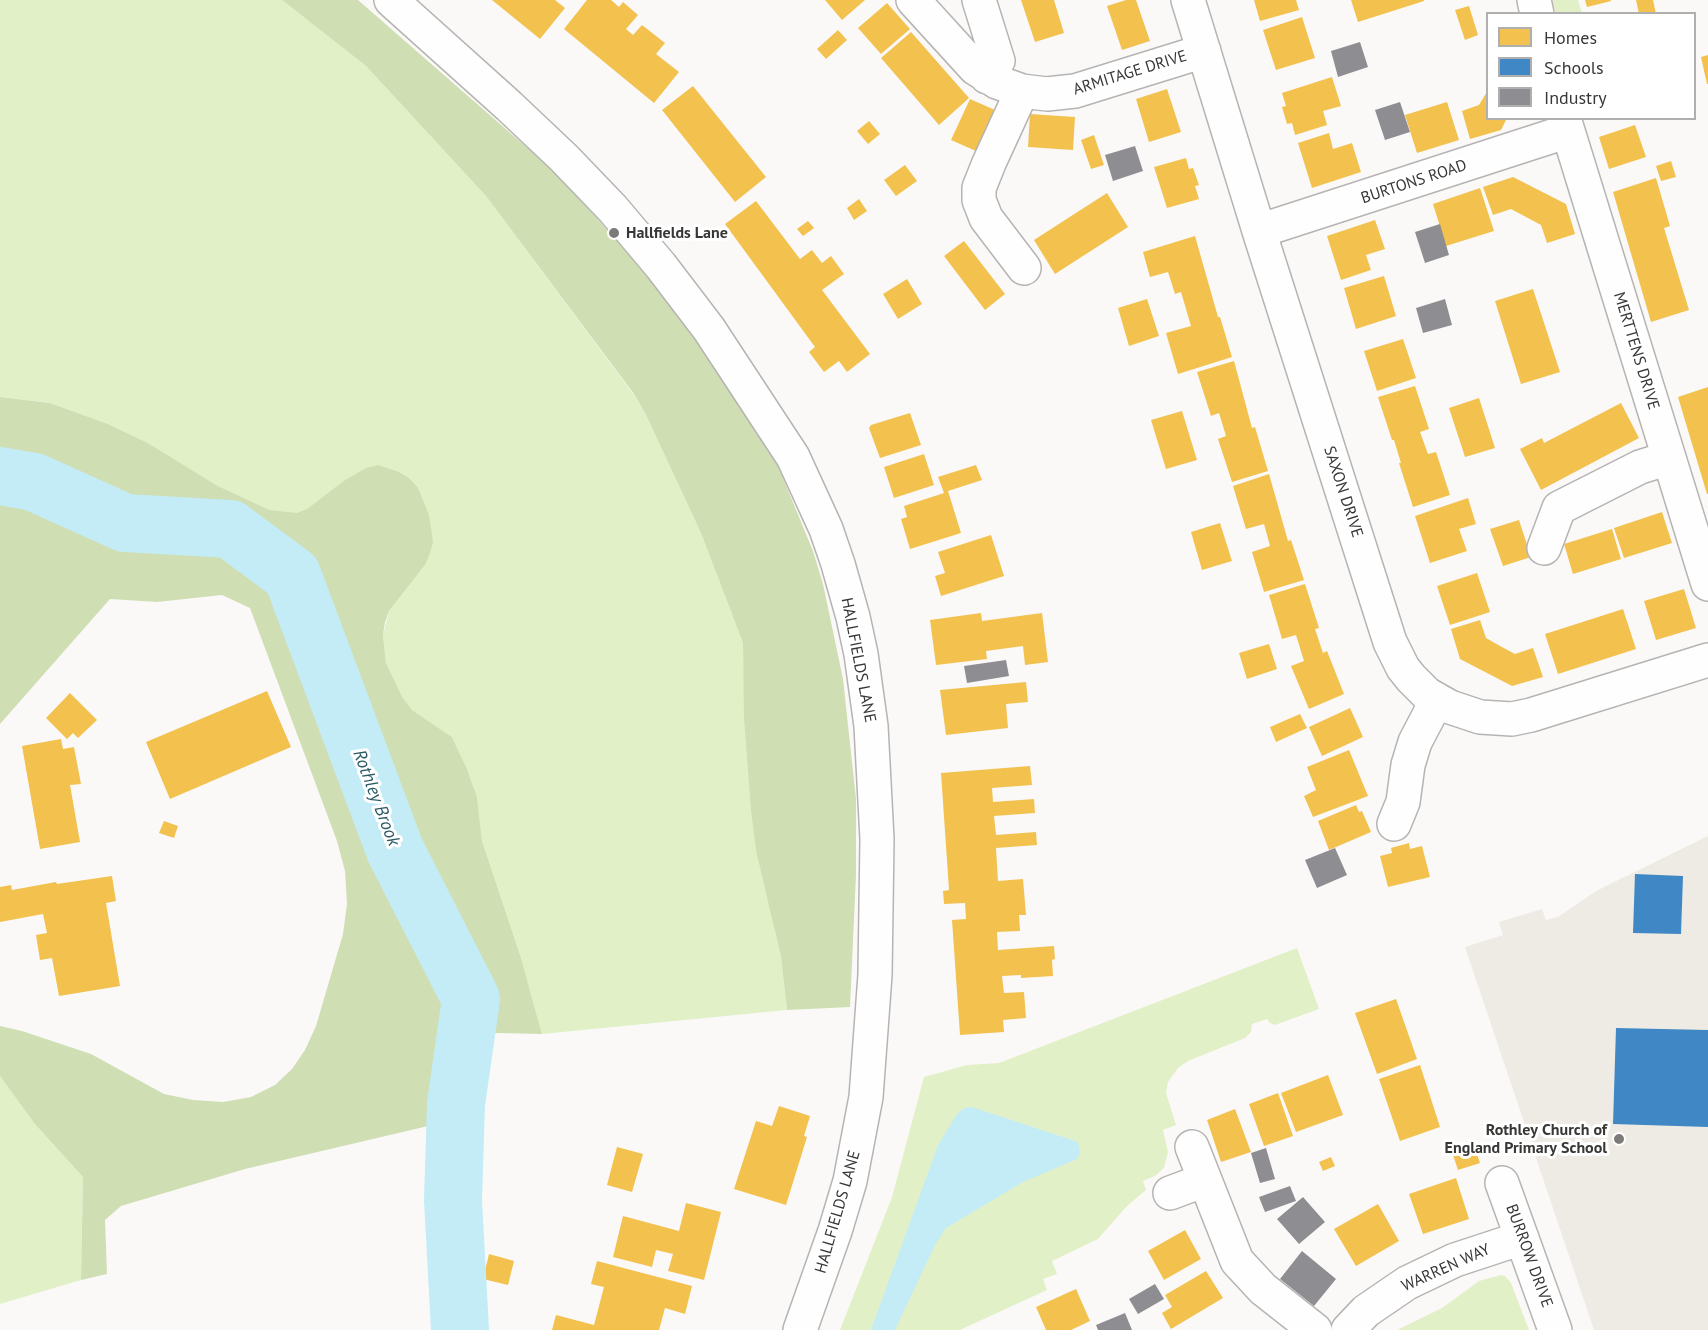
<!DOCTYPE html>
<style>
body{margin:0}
#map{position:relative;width:1708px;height:1330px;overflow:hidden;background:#fbf9f8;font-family:"PT Sans",sans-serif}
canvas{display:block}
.legend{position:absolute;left:1486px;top:12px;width:210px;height:108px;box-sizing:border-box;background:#fff;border:2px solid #afafaf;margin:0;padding:8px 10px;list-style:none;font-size:18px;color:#383736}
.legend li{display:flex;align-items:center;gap:12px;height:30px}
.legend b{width:30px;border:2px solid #afafaf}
</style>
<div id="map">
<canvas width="1708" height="1330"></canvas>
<ul class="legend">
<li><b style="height:16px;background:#f2c14e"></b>Homes</li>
<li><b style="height:16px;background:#3f88c5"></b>Schools</li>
<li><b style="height:16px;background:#8d8d92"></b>Industry</li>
</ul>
</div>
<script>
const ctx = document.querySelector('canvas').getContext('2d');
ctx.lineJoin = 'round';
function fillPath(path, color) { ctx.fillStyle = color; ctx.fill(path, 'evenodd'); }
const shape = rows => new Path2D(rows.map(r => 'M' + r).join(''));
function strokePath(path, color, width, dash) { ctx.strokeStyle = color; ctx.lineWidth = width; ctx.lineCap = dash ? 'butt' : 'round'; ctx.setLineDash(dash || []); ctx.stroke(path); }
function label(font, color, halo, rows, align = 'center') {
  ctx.font = font + ' "PT Sans",sans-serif'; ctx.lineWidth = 6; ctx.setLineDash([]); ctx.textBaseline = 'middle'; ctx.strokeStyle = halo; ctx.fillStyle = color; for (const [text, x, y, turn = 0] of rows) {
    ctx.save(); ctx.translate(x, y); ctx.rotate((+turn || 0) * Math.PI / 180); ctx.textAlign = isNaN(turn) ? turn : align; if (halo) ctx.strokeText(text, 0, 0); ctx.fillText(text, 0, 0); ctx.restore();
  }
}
const built = shape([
 [1708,836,1708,1330,1594,1330,1465,947,1503,935,1499,922,1542,909,1546,920,1558,917,1596,891]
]);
const green = shape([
 [0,0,282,0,366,66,486,196,634,395,646,415,701,533,743,643,744,678,775,932,781,957,787,1010,542,1034,521,958,482,841,477,797,467,769,452,737,412,710,401,697,386,663,383,635,389,611,425,565,397,471,378,465,342,482,307,509,297,514,270,510,218,486,148,443,108,424,50,403,0,397],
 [1552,0,1578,0,1582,13,1556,13],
 [1297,948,1319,1009,1275,1025,1270,1023,1267,1019,1252,1024,1251,1032,1245,1038,1188,1061,1178,1068,1168,1082,1166,1093,1176,1125,1163,1130,1168,1152,1164,1168,1155,1176,1143,1181,1146,1190,1127,1206,1098,1239,1052,1261,1057,1274,1043,1279,1047,1290,960,1330,840,1330,892,1197,924,1077,967,1065,999,1063],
 [0,1076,34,1123,83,1177,81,1280,0,1304],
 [1501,1275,1505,1276,1511,1283,1529,1330,1397,1330,1442,1308,1479,1281]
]);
const forest = shape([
 [282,0,358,0,539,158,577,196,652,280,685,322,763,438,778,466,813,551,823,584,843,679,856,799,856,875,850,1007,787,1010,781,957,756,850,751,810,744,717,743,643,701,533,646,415,634,394,486,196,366,66],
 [0,397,50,403,108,424,148,443,218,486,270,510,297,513,307,509,342,482,366,468,378,465,397,471,409,478,418,488,429,515,433,542,430,553,425,565,389,611,385,622,383,635,386,663,402,697,412,710,452,737,467,769,477,797,482,841,521,958,542,1034,449,1032,441,1123,245,1169,121,1206,105,1220,107,1274,81,1280,83,1177,34,1123,0,1076,0,1026,22,1031,91,1054,164,1094,193,1100,223,1102,251,1097,275,1085,292,1069,305,1050,316,1026,343,934,347,904,345,871,337,841,250,608,222,595,157,602,110,599,0,724]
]);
const water = shape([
 [972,1107,1078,1142,1080,1153,1077,1159,1023,1182,946,1228,935,1245,895,1330,871,1330,938,1145,957,1114,964,1108]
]);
const homes = shape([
 [492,0,555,0,565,8,540,39],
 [587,0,611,0,619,7,623,2,638,15,626,29,633,35,642,25,665,43,656,54,679,72,654,103,564,29],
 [825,0,865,0,842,20],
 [1021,0,1054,0,1064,33,1035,42],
 [1126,0,1136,0,1150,41,1122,50,1107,6],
 [1254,0,1296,0,1299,10,1260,21],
 [1351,0,1424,0,1424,1,1358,22],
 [1585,0,1611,0,1611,1,1587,7],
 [1636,0,1653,0,1656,14,1639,14],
 [887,3,910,29,881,54,858,28],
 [1469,6,1478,35,1465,40,1455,10],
 [1302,17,1315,58,1276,70,1263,30],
 [838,30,847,40,826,59,817,49],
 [911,32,969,98,939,125,881,58],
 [1708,55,1708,84,1707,84,1701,57],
 [1332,77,1341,106,1323,111,1327,125,1295,135,1292,123,1287,124,1282,107,1286,106,1282,93],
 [693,86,766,177,735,202,662,110],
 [1167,89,1181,132,1149,142,1136,99],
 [1488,90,1488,118,1507,118,1501,130,1470,139,1462,111,1479,105],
 [970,99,995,110,976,151,951,140],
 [1447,102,1459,140,1417,153,1405,115],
 [1030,114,1075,117,1073,150,1028,147],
 [869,121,880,134,868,144,857,131],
 [1635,125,1646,157,1609,169,1599,137],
 [1329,133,1333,149,1352,143,1361,172,1312,188,1298,143],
 [1094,135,1104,165,1091,169,1081,140],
 [1186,158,1189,169,1193,168,1199,185,1195,186,1199,199,1167,208,1154,167],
 [1671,161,1676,177,1661,181,1656,166],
 [905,165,917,181,896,196,884,180],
 [1513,177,1566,204,1575,234,1547,243,1541,225,1511,209,1493,215,1483,187],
 [1656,178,1670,226,1664,228,1689,310,1651,322,1613,192],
 [1480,188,1494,231,1446,246,1433,204],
 [1107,193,1128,227,1055,274,1034,240],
 [859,199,867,211,854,220,847,208],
 [756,201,800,259,812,250,822,263,831,256,844,274,822,290,870,354,847,372,839,361,824,372,809,352,815,347,725,224],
 [1375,220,1385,249,1366,255,1371,270,1341,280,1327,236],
 [808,221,814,228,803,236,797,229],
 [1195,236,1218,317,1220,317,1232,357,1178,374,1166,333,1191,326,1181,292,1175,294,1168,272,1150,277,1143,252],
 [964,241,1005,294,985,310,944,256],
 [1384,276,1396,316,1356,329,1344,288],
 [907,279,922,304,898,319,883,294],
 [1533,289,1560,372,1521,384,1495,301],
 [1147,299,1159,336,1129,346,1118,308],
 [1403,339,1416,378,1377,391,1364,351],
 [1234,361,1252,428,1255,427,1268,471,1232,482,1218,439,1226,436,1219,413,1211,416,1197,372],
 [1415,386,1429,429,1420,432,1428,454,1436,452,1450,495,1413,507,1399,463,1401,463,1394,440,1392,440,1378,397],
 [1708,387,1708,494,1707,494,1678,397],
 [1479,398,1495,448,1465,457,1449,408],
 [1621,403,1639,438,1541,490,1520,449,1542,438,1544,443],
 [1182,411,1197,460,1166,469,1151,420],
 [910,413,921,445,880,458,869,428,871,425],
 [924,454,934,485,894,498,884,467],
 [976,465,982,480,948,491,961,533,910,549,901,519,907,517,904,506,944,493,938,477],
 [1269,474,1288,541,1291,540,1304,580,1264,592,1252,552,1270,546,1264,524,1246,529,1233,486],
 [1468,498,1476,524,1459,529,1467,551,1430,563,1415,516],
 [1662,512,1672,543,1624,558,1614,528],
 [1519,520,1531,557,1503,566,1490,529],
 [1220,523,1232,561,1202,570,1191,532],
 [1612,529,1621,559,1573,574,1564,544],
 [991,535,1004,576,941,596,935,576,945,573,938,552],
 [1477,573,1490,612,1450,625,1437,586],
 [1305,584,1319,628,1315,629,1323,653,1327,651,1344,694,1309,709,1291,666,1304,661,1296,635,1282,639,1269,595],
 [1684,589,1696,628,1656,640,1644,601],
 [1623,609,1636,649,1558,674,1545,634],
 [981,613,982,621,1042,613,1048,662,1025,665,1023,646,986,651,987,659,936,665,930,620],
 [1480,620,1486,638,1500,646,1515,654,1533,648,1543,677,1512,686,1460,659,1451,629],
 [1269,644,1277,669,1247,679,1239,653],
 [1026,682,1028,702,1006,704,1008,728,946,735,940,690],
 [267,691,291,747,170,799,146,742],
 [70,693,97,720,78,738,73,733,67,739,46,718],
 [1350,708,1363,737,1322,756,1309,727],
 [1300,714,1307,728,1276,742,1270,727],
 [61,739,63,749,74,747,81,784,70,785,80,842,40,849,22,746],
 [1349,750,1368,796,1313,817,1304,796,1316,790,1307,767],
 [1030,766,1032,785,992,788,993,802,1034,799,1035,813,994,816,996,835,1036,832,1037,845,996,848,998,881,1023,879,1026,915,1019,915,1020,931,997,932,998,950,1054,946,1055,959,1052,960,1053,976,1021,978,1021,975,1002,976,1004,993,1024,992,1026,1018,1003,1020,1004,1032,960,1035,952,920,966,919,965,903,944,904,943,891,949,890,941,773],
 [1356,805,1359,812,1362,811,1371,832,1329,850,1318,821],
 [164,821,178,826,174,838,159,833],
 [1409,843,1410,849,1422,846,1430,877,1388,887,1380,856,1392,853,1391,848],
 [112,876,116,901,106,903,120,986,59,996,52,958,40,960,36,935,47,933,43,914,0,922,0,887,11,885,12,890,56,882,57,884],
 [1396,999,1417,1059,1377,1074,1355,1013],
 [1420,1065,1440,1127,1400,1141,1379,1079],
 [1328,1075,1343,1115,1296,1132,1281,1093],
 [1278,1093,1293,1136,1264,1146,1249,1104],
 [779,1106,810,1116,804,1136,807,1137,786,1205,734,1189,756,1121,772,1126],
 [1235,1109,1251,1152,1221,1162,1207,1120],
 [1473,1142,1480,1163,1458,1170,1451,1149],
 [617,1147,643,1154,632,1192,607,1185],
 [1331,1157,1335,1166,1323,1171,1319,1162],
 [1456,1178,1469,1219,1423,1234,1409,1194],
 [686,1203,721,1212,704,1280,668,1271,673,1254,656,1250,652,1267,613,1257,623,1216,679,1231],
 [1378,1204,1399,1241,1356,1266,1334,1229],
 [1185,1230,1201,1259,1164,1280,1148,1251],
 [489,1254,514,1261,508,1285,483,1279],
 [597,1261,692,1286,685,1314,665,1308,659,1330,552,1330,556,1315,594,1325,604,1287,591,1284],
 [1206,1271,1223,1298,1171,1329,1162,1313,1172,1307,1165,1295],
 [1076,1289,1090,1321,1071,1330,1046,1330,1036,1307]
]);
const schools = shape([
 [1635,874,1683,876,1681,934,1633,933],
 [1616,1028,1708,1030,1708,1127,1613,1124]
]);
const industry = shape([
 [1360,42,1368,67,1338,77,1331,51],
 [1400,102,1410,132,1385,140,1375,110],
 [1135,146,1143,171,1113,181,1105,155],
 [1440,224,1449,255,1425,263,1415,232],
 [1445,299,1452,325,1423,333,1416,308],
 [1006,660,1009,676,967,683,964,666],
 [1335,848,1347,875,1317,888,1305,860],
 [1266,1148,1275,1179,1260,1183,1251,1153],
 [1290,1186,1296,1201,1265,1212,1259,1197],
 [1303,1197,1325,1222,1299,1244,1277,1219],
 [1302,1251,1336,1279,1314,1306,1280,1279],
 [1155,1284,1164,1299,1138,1314,1129,1299],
 [1125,1313,1132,1330,1098,1330,1096,1325]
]);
const river = shape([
 [0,476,34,482,125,523,230,529,292,575,395,850,471,999,456,1104,453,1200,460,1330]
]);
const minor = shape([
 [391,0,509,106,564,158,613,209,661,266,709,329,793,457,826,529,838,564,853,617,861,654,871,726,877,839,875,975,866,1097,850,1181,835,1231,800,1330],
 [913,0,975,68,997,82,1022,91,1047,94,1075,91,1204,51],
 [979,0,998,61,987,77],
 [1188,0,1259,231,1390,642,1403,668,1411,678,1427,694,1450,707,1480,717,1512,719,1531,715,1708,660],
 [1534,0,1537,14],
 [1022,91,989,163,979,188,979,200,986,218,1024,268],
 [1564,118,1708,584],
 [1259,231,1568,131],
 [1544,548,1559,508,1640,467,1669,458],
 [1394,824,1403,802,1408,765,1415,742,1437,700],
 [1192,1147,1237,1261,1263,1289,1315,1330],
 [1502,1183,1555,1330],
 [1170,1193,1205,1180],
 [1348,1330,1366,1311,1407,1283,1455,1260,1522,1238]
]);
const markers = [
 [614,233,6,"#7c7b7a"],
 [1619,1139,6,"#7c7b7a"]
];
const streetNames = [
 ["ARMITAGE DRIVE",1130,73,-17],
 ["BURTONS ROAD",1414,182,-18],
 ["MERTTENS DRIVE",1636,351,73],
 ["SAXON DRIVE",1343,492,72],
 ["HALLFIELDS LANE",858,660,79],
 ["HALLFIELDS LANE",838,1212,-74],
 ["BURROW DRIVE",1529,1256,70],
 ["WARREN WAY",1446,1268,-24]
];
const poiNames = [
 ["Hallfields Lane",626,233],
 ["Rothley Church of",1607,1130,"right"],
 ["England Primary School",1607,1148,"right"]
];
const waterNames = [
 ["Rothley Brook",376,798,69]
];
fillPath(built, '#eeeae4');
fillPath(green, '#e2f0c7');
fillPath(forest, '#cfdeb3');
fillPath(water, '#c4ecf7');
fillPath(homes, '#f2c14e');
fillPath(schools, '#3f88c5');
fillPath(industry, '#8d8d92');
strokePath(river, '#c4ecf7', 58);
strokePath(minor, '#b6b4b3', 36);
strokePath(minor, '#fefefe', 33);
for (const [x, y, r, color] of markers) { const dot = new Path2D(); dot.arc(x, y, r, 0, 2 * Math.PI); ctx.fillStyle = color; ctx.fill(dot); strokePath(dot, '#fff', 2); }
label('16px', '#383736', '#fff', streetNames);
label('bold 16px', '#383736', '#fff', poiNames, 'left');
label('italic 18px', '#2b5966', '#fff', waterNames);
</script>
